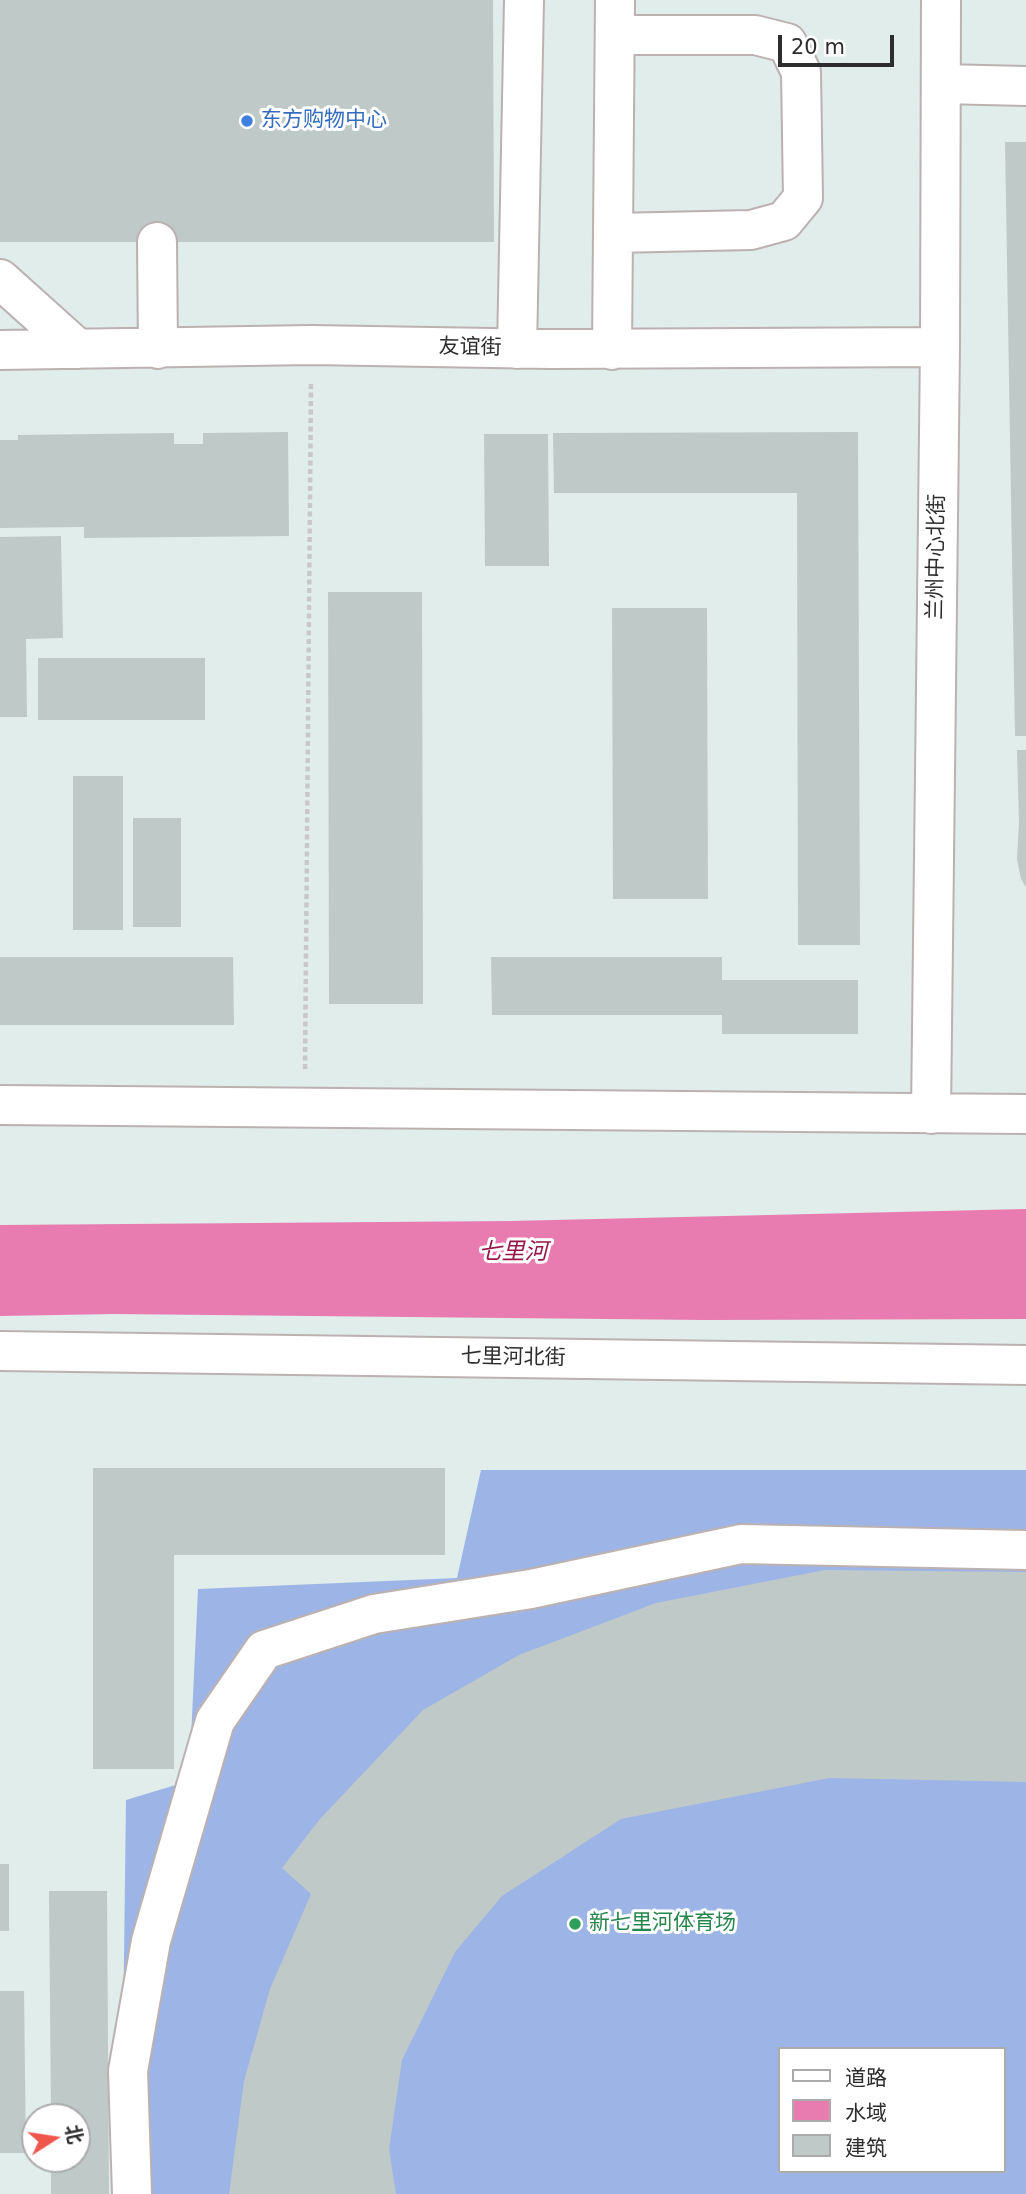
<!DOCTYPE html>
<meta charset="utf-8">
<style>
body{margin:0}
#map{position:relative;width:1026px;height:2194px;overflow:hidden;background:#e0edeb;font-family:"DejaVu Sans","Noto Sans SC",sans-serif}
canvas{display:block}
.legend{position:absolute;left:778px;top:2047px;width:228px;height:126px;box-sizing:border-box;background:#fff;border:2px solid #ababab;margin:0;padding:9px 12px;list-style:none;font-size:21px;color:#2d2d2d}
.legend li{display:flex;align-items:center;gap:14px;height:35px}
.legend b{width:35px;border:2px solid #ababab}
.north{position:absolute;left:21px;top:2103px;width:70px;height:70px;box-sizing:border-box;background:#fff;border:2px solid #ababab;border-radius:50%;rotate:78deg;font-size:19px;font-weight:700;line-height:28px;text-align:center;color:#2d2d2d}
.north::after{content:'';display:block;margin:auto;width:24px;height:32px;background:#ef564c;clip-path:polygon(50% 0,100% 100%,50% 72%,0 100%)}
.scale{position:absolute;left:778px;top:35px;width:116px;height:32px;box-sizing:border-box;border:4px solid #2d2d2d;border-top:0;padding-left:9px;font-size:21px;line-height:24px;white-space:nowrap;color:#2d2d2d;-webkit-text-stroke:5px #fff;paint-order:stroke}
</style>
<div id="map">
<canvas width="1026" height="2194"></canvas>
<ul class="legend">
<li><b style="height:9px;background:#fff"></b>道路</li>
<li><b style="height:19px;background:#e87baf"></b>水域</li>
<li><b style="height:19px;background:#bfc9c8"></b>建筑</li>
</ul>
<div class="north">北</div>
<div class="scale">20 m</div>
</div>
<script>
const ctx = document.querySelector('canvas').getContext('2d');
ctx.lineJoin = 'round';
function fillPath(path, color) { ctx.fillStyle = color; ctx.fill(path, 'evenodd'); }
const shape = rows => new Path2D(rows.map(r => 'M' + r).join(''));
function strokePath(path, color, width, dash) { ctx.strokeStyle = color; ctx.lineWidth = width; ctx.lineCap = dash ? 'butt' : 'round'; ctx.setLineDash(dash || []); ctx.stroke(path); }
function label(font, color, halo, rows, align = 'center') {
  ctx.font = font + ' "DejaVu Sans","Noto Sans SC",sans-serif'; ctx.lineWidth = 6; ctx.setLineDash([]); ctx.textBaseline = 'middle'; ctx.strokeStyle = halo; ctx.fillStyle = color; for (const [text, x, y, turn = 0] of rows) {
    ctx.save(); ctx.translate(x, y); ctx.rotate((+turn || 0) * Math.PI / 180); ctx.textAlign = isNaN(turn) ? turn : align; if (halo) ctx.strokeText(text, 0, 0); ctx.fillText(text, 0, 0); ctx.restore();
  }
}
const pitch = shape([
 [481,1470,1026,1470,1026,2194,121,2194,126,1800,189,1781,198,1589,457,1578],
 [779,2049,1003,2049,1003,2171,779,2171]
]);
const water = shape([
 [1026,1209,1026,1319,704,1320,114,1314,0,1316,0,1225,511,1221]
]);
const building = shape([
 [0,0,493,0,494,242,0,242],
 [1005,142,1026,142,1026,736,1015,736],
 [288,432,289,536,84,538,84,527,0,528,0,440,18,440,18,435,174,433,174,444,203,444,203,433],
 [858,432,860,945,798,945,797,493,554,493,553,433],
 [484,434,548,434,549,566,485,566],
 [61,536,63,638,26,639,27,717,0,717,0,537],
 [328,592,422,592,423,1004,329,1004],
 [612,608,707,608,708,899,613,899],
 [38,658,205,658,205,720,38,720],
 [1017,750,1026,750,1026,887,1021,879,1017,859,1019,823],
 [73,776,123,776,123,930,73,930],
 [133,818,181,818,181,927,133,927],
 [0,957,233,957,234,1025,0,1025],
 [491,957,722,957,722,980,858,980,858,1034,722,1034,722,1015,492,1015],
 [93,1468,445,1468,445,1555,174,1555,174,1769,93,1769],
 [825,1570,1026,1572,1026,1782,829,1778,621,1819,502,1896,455,1952,402,2060,389,2149,396,2194,229,2194,244,2081,270,1989,311,1894,282,1868,320,1819,423,1710,519,1655,656,1603],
 [0,1864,9,1864,9,1931,0,1931],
 [49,1891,107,1891,109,2194,51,2194,51,2159,77,2159,77,2117,51,2117],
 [0,1991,24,1991,26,2153,0,2153]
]);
const path = shape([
 [305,1069,311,384]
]);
const minor = shape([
 [941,84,1026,86],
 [614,233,751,230,784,221,803,198,801,72,787,43,755,35,615,35],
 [157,242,158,349],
 [0,279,78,349],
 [517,349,524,0],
 [0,350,311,345,551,349,940,347],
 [612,350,615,0],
 [0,1105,1026,1114],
 [931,1114,940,347,941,0],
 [0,1351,1026,1365],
 [132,2194,128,2071,151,1941,215,1721,264,1650,374,1614,531,1589,741,1544,1026,1550]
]);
const markers = [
 [247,121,7,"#3f7fe0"],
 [575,1924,7,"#2e9e5b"]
];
const shopNames = [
 ["东方购物中心",261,121]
];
const streetNames = [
 ["友谊街",470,348,1],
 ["兰州中心北街",937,557,-89],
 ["七里河北街",513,1358,1]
];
const leisureNames = [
 ["新七里河体育场",589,1924]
];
const waterNames = [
 ["七里河",513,1253]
];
fillPath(pitch, '#9db5e6');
fillPath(water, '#e87baf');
fillPath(building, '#bfc9c8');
strokePath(minor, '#bcb1b1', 42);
strokePath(path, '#c8c8c8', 4.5, [5, 3.5]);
strokePath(minor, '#fff', 38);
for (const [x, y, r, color] of markers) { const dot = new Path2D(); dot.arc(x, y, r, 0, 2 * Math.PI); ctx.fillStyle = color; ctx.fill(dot); strokePath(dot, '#fff', 2.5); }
label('21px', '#366cbe', '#fff', shopNames, 'left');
label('21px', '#2d2d2d', '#fff', streetNames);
label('21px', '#27864d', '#fff', leisureNames, 'left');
label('italic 23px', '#97164a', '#fff', waterNames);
</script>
